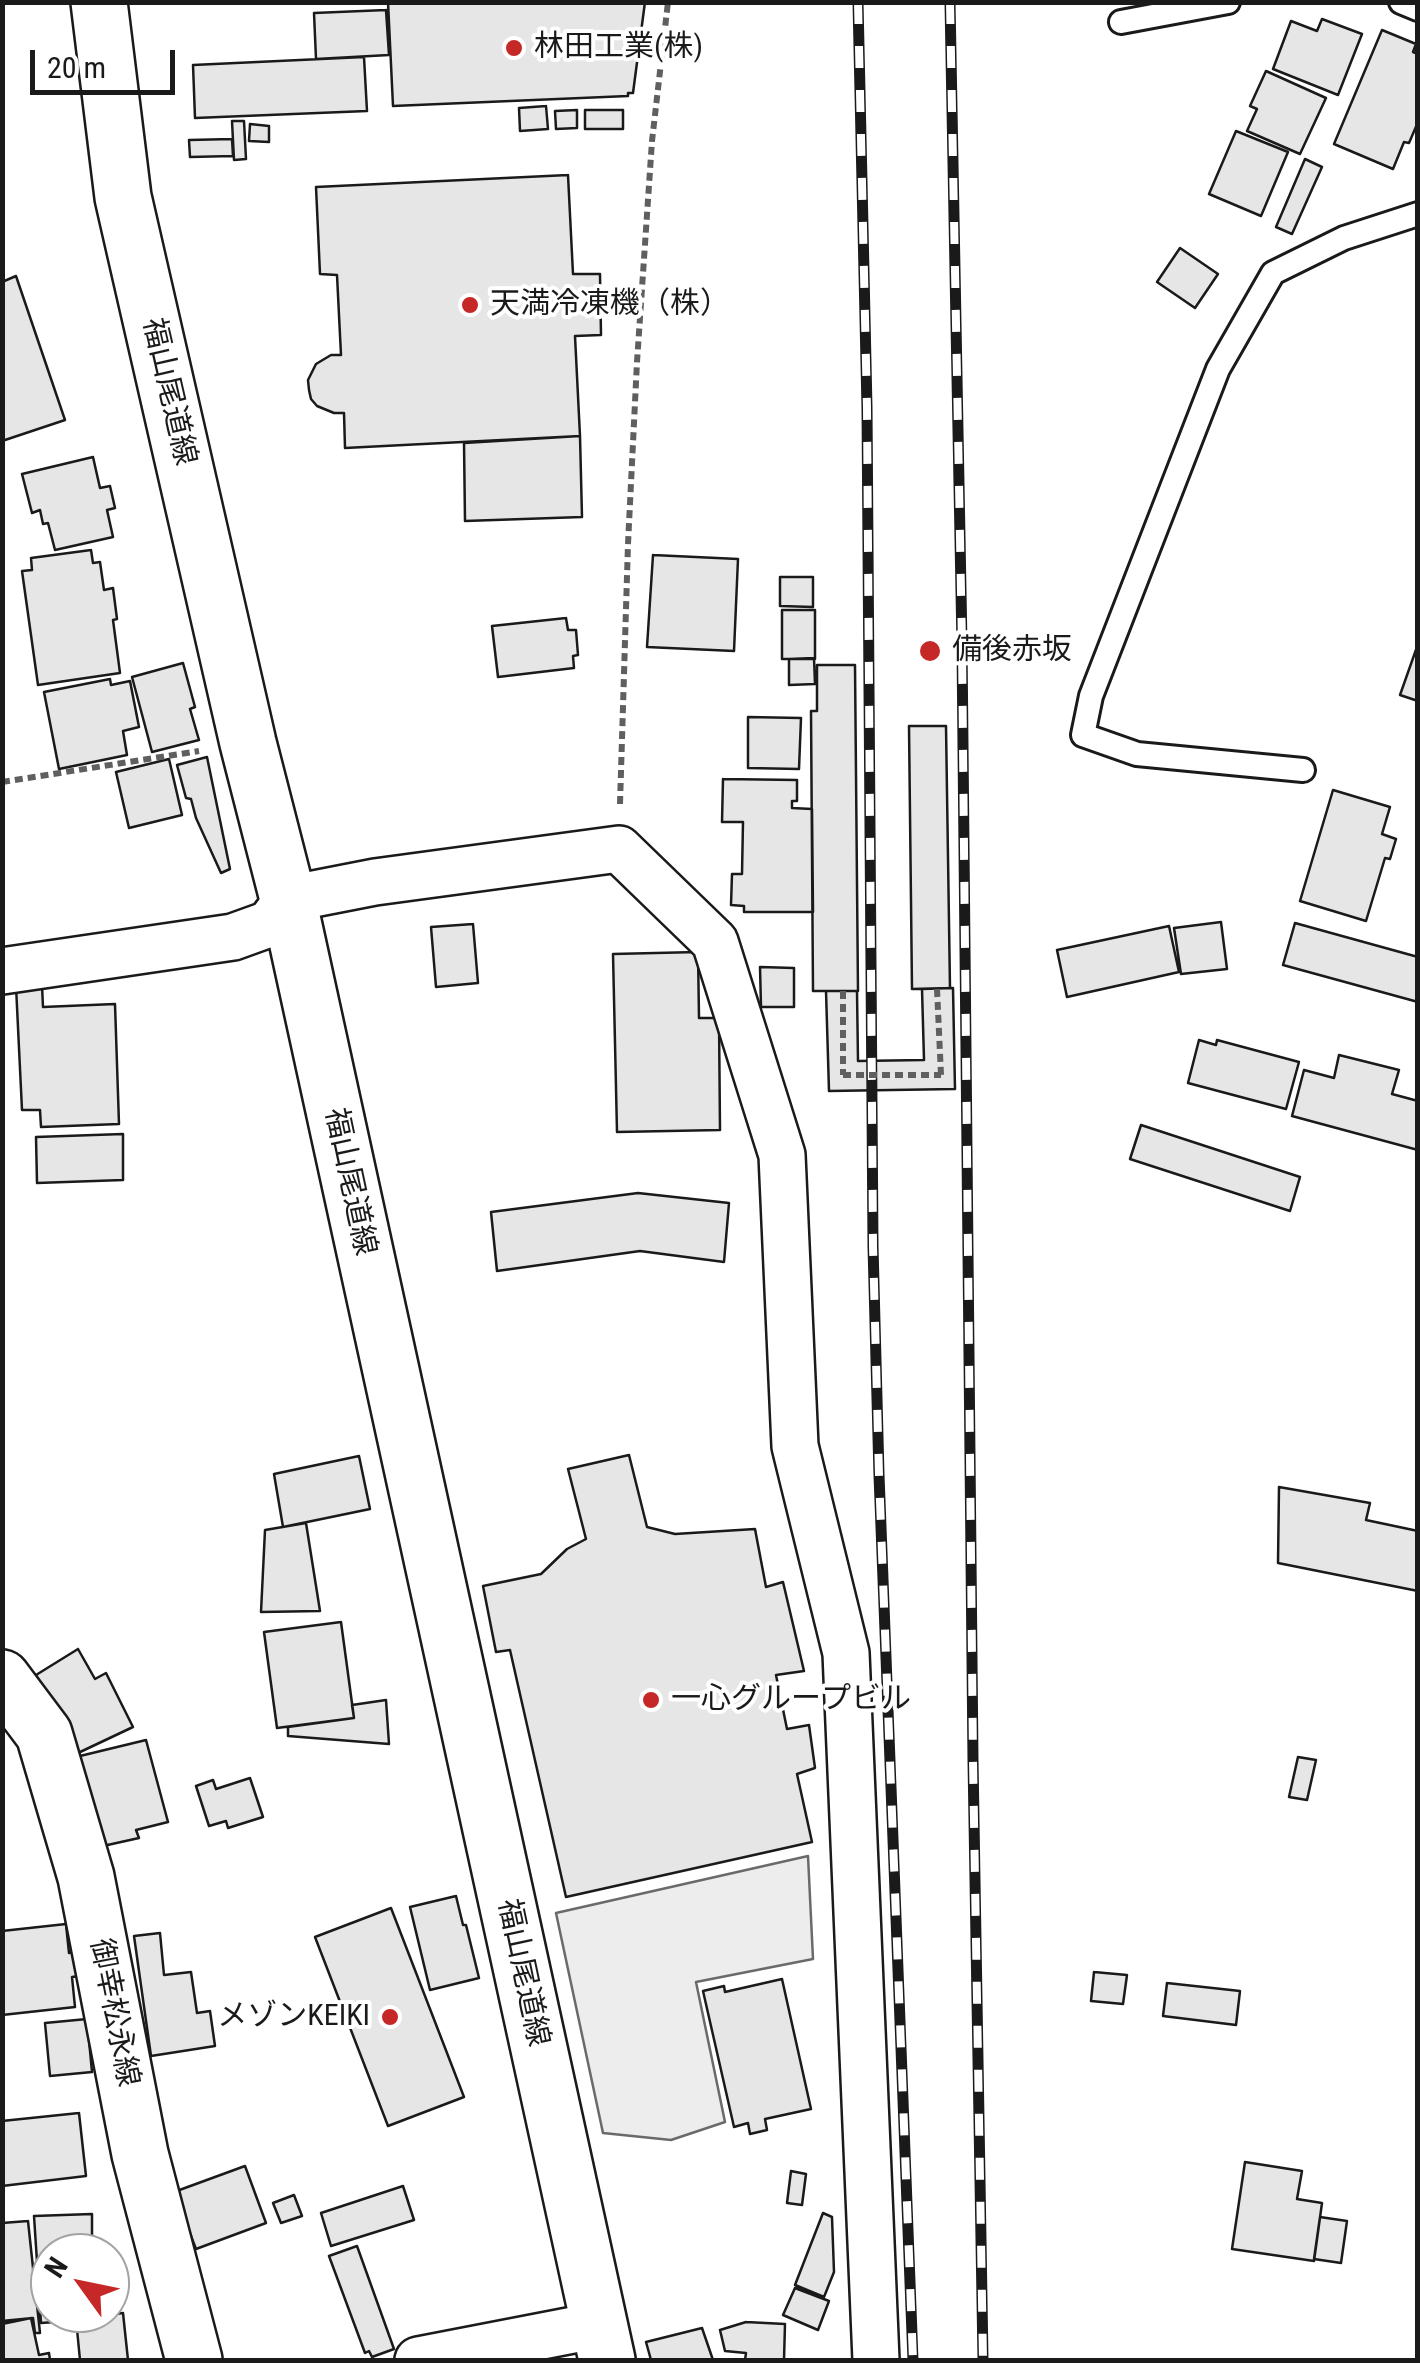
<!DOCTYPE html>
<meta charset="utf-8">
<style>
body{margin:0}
#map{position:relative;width:1420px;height:2363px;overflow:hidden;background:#fff;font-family:"Roboto Condensed",sans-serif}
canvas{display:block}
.frame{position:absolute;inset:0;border:5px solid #1a1a1a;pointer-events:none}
.north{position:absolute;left:30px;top:2233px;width:100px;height:100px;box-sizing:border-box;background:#fff;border:2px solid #a3a3a3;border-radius:50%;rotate:303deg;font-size:28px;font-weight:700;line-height:40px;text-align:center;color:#1a1a1a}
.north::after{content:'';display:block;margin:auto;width:35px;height:45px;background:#c62828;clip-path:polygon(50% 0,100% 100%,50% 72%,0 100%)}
.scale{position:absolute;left:30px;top:50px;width:145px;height:45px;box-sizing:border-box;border:5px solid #1a1a1a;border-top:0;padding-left:12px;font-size:30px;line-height:35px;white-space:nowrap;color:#1a1a1a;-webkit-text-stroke:8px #fff;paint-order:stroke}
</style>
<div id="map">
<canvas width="1420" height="2363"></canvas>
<div class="frame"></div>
<div class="north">N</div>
<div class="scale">20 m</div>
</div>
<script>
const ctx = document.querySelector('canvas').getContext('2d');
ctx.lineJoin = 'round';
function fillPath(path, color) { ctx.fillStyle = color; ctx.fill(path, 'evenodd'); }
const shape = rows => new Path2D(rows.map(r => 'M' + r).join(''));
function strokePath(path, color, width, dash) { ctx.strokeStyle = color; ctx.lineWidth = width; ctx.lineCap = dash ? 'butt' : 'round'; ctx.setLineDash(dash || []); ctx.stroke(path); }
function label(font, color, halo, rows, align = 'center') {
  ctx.font = font + ' "Roboto Condensed","Noto Sans JP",sans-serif'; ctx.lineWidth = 8; ctx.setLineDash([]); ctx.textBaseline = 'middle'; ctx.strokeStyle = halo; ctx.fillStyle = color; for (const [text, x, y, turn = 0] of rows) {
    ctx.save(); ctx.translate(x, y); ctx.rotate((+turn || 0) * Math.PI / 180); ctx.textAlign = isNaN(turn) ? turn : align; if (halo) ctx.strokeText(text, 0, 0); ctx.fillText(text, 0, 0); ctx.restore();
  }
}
const built = shape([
 [808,1856,813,1959,696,1982,725,2122,671,2140,603,2133,556,1913,808,1856]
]);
const building = shape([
 [388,2,645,2,633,93,628,93,628,96,393,106,388,2],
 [386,10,389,55,316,59,314,13,386,10],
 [1322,19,1362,34,1338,95,1273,69,1291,21,1317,31,1322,19],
 [1382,30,1416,44,1413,52,1418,54,1418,122,1409,143,1404,142,1393,169,1334,144,1382,30],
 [364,57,367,111,195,118,193,65,364,57],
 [1266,71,1326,98,1300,154,1247,131,1257,109,1250,106,1266,71],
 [546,106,548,129,520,131,519,108,546,106],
 [577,110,577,128,556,129,555,111,577,110],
 [585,110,623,110,623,129,585,129,585,110],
 [232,121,244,121,246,159,234,160,232,121],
 [250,124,269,126,269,142,249,141,250,124],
 [1236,131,1288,152,1261,216,1209,194,1236,131],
 [232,139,233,156,190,157,189,140,232,139],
 [1305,159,1322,167,1292,234,1276,227,1305,159],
 [568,175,573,274,600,274,601,335,575,336,580,436,345,448,344,413,334,413,317,406,311,399,309,390,308,380,316,364,331,355,341,355,337,275,320,274,316,187,568,175],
 [1180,248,1218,274,1195,308,1157,282,1180,248],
 [16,276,65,420,2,441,2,282,16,276],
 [580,436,582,517,465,521,464,443,580,436],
 [93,457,100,488,110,486,115,508,107,510,113,537,55,550,48,523,43,524,40,510,32,513,22,474,93,457],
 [91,550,93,563,100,562,104,590,113,588,117,619,113,620,120,673,38,685,22,571,32,570,31,558,91,550],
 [653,555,738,559,734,651,647,647,653,555],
 [780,577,813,577,813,607,780,606,780,577],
 [782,610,815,610,815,659,782,659,782,610],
 [566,618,568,630,576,630,578,655,573,656,574,668,498,677,492,626,566,618],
 [1418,644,1418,701,1400,695,1418,644],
 [814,658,815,684,789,685,789,659,814,658],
 [183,663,195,707,190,709,199,740,152,752,132,677,183,663],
 [817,665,855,665,858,991,813,991,811,711,817,711,817,665],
 [110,679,111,685,130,681,139,727,123,731,127,755,59,769,44,692,110,679],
 [748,717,801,718,799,769,748,768,748,717],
 [909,726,946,726,950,988,912,989,909,726],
 [207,757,230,869,221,873,196,818,191,799,186,798,177,765,207,757],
 [169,759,182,815,129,828,116,772,169,759],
 [723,779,797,780,797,801,792,801,792,808,812,809,813,912,744,912,744,906,731,905,732,874,742,874,743,822,722,822,723,779],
 [1333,790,1390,807,1382,834,1396,839,1390,859,1385,858,1366,921,1300,901,1333,790],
 [1221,922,1227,969,1181,974,1174,928,1221,922],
 [1295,923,1418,957,1418,1002,1283,965,1295,923],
 [473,924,478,983,436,987,431,927,473,924],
 [1169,926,1179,972,1067,997,1057,950,1169,926],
 [698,952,699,1018,719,1018,720,1130,617,1132,613,954,698,952],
 [760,967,794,968,794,1007,761,1007,760,967],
 [42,985,43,1007,115,1004,119,1124,41,1127,40,1110,22,1110,16,986,42,985],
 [953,988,955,1089,829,1091,826,991,857,991,858,1061,924,1060,922,989,953,988],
 [1199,1040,1216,1045,1217,1040,1299,1062,1286,1109,1188,1083,1199,1040],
 [1339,1055,1399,1070,1392,1094,1418,1101,1418,1150,1292,1116,1304,1070,1334,1078,1339,1055],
 [1141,1125,1300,1177,1290,1211,1130,1159,1141,1125],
 [123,1134,123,1180,37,1183,36,1137,123,1134],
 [638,1193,729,1203,724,1262,640,1251,497,1271,491,1212,638,1193],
 [629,1455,647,1527,675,1534,755,1529,766,1587,783,1582,804,1671,776,1675,787,1729,809,1725,815,1768,797,1774,812,1842,566,1897,510,1650,496,1652,483,1586,541,1574,567,1549,586,1539,568,1469,629,1455],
 [359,1456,370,1509,283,1527,274,1474,359,1456],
 [1279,1487,1370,1503,1366,1520,1418,1531,1418,1591,1278,1563,1279,1487],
 [306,1523,320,1611,261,1612,265,1530,306,1523],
 [341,1622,354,1718,277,1728,264,1632,341,1622],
 [78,1649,95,1679,106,1673,133,1727,78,1753,36,1675,78,1649],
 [386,1700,389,1744,288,1736,288,1727,354,1718,352,1705,386,1700],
 [146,1740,168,1822,136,1830,139,1838,103,1846,80,1756,146,1740],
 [1298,1757,1316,1760,1307,1800,1289,1797,1298,1757],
 [250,1778,263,1817,228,1828,226,1821,209,1826,196,1786,213,1780,216,1789,250,1778],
 [456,1896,463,1925,466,1925,479,1978,430,1990,410,1907,456,1896],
 [391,1908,464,2097,388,2126,315,1937,391,1908],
 [66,1924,69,1953,76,1952,79,1976,72,1977,75,2007,2,2015,2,1931,66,1924],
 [160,1933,164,1975,191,1972,197,2013,210,2011,215,2046,151,2056,134,1936,160,1933],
 [1094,1972,1127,1975,1123,2004,1091,2001,1094,1972],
 [782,1979,811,2109,765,2119,767,2130,750,2134,748,2123,734,2127,703,1991,724,1986,725,1992,782,1979],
 [1167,1983,1240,1991,1236,2025,1163,2016,1167,1983],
 [87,2019,92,2072,50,2076,45,2023,87,2019],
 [79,2113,86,2176,2,2186,2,2121,79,2113],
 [1245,2162,1302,2171,1297,2199,1322,2203,1314,2261,1232,2249,1245,2162],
 [245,2166,266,2223,196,2249,174,2192,245,2166],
 [791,2171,806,2174,802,2205,787,2203,791,2171],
 [403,2186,414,2220,331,2246,321,2213,403,2186],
 [294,2195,302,2216,281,2223,273,2203,294,2195],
 [823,2213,832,2217,834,2272,824,2297,795,2285,823,2213],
 [92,2214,92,2243,102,2243,102,2253,50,2253,50,2313,68,2313,69,2321,41,2323,34,2216,92,2214],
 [1320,2217,1347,2221,1341,2263,1314,2259,1320,2217],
 [28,2221,40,2333,35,2333,33,2318,2,2321,2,2223,28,2221],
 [357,2246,394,2349,372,2357,369,2351,365,2353,329,2256,357,2246],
 [795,2288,829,2301,818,2330,783,2315,795,2288],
 [123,2313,128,2360,80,2360,76,2319,123,2313],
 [31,2318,39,2355,49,2353,50,2360,2,2360,2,2324,31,2318],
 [746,2322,785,2324,784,2360,745,2360,746,2353,725,2351,720,2330,746,2322],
 [702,2328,713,2360,651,2360,646,2342,702,2328]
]);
const path = shape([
 [2,782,199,751],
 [620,804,628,544,637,362,652,141,668,2],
 [937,989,941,1075],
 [843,991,843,1075]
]);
const lane = shape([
 [1401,2,1418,9],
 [1121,22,1228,2],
 [1303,770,1137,754,1083,735,1091,696,1218,369,1273,273,1344,238,1418,214]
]);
const street = shape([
 [2,971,233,937,269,924,288,899,375,882,619,849,715,942,782,1155,795,1446,846,1653,876,2360],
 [418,2360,599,2325]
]);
const secondary = shape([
 [2,1678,44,1734,86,1877,140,2154,194,2360]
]);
const primary = shape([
 [99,2,123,197,248,743,288,899,607,2360]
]);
const rail = shape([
 [858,2,867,408,873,1246,879,1475,913,2360],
 [950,2,962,645,973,1760,983,2360]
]);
const pathBridge = shape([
 [843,1075,941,1075]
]);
const markers = [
 [514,48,10,"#c62828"],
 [470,305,10,"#c62828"],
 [930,651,12,"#c62828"],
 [651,1700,10,"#c62828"],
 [390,2017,10,"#c62828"]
];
const poiNames = [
 ["林田工業(株)",534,48],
 ["天満冷凍機（株）",490,305],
 ["備後赤坂",952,651],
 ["一心グループビル",671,1700],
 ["メゾンKEIKI",370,2017,"right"]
];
const streetNames = [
 ["福山尾道線",168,392,77],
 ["福山尾道線",349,1182,78],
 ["福山尾道線",522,1973,78],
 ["御幸松永線",113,2013,79]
];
fillPath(built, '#ededed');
strokePath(built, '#6a6a6a', 2.5);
fillPath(building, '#e6e6e6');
strokePath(building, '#1a1a1a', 2.5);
strokePath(lane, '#1a1a1a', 28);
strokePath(street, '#1a1a1a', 50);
strokePath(secondary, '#1a1a1a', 60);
strokePath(primary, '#1a1a1a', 60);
strokePath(path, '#5f5f5f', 6, [8, 5]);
strokePath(lane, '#fff', 22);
strokePath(street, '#fff', 45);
strokePath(secondary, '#fff', 55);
strokePath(primary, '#fff', 55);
strokePath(rail, '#1a1a1a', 11);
strokePath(rail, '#fff', 8, [22]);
strokePath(pathBridge, '#5f5f5f', 6, [8, 5]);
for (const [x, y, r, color] of markers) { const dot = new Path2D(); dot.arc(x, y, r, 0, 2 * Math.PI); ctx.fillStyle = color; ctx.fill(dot); strokePath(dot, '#fff', 4); }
label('30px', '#1a1a1a', '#fff', poiNames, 'left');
label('30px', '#1a1a1a', '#fff', streetNames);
</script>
